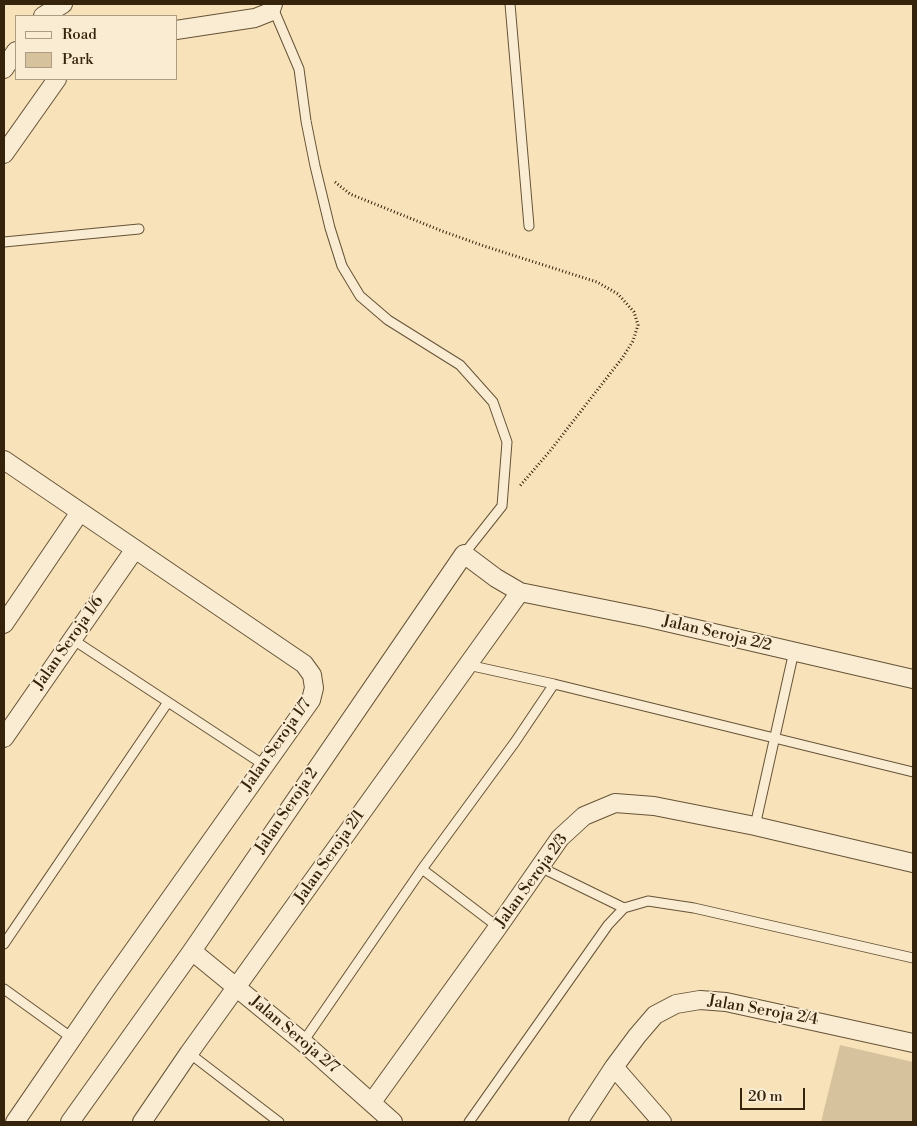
<!DOCTYPE html>
<style>
body{margin:0}
#map{position:relative;width:917px;height:1126px;overflow:hidden;background:#f7e2b9;font-family:"Libre Bodoni",serif}
canvas{display:block}
.frame{position:absolute;inset:0;border:5px solid #36230c;pointer-events:none}
.legend{position:absolute;left:15px;top:15px;width:162px;height:65px;box-sizing:border-box;background:#faecd2;border:1px solid #ac9c83;margin:0;padding:6px 9px;list-style:none;font-size:15px;color:#36230c}
.legend li{display:flex;align-items:center;gap:10px;height:25px}
.legend b{width:25px;border:1px solid #ac9c83}
.scale{position:absolute;left:740px;top:1088px;width:65px;height:22px;box-sizing:border-box;border:2px solid #36230c;border-top:0;padding-left:6px;font-size:15px;line-height:18px;white-space:nowrap;color:#36230c;-webkit-text-stroke:4px #faecd2;paint-order:stroke}
</style>
<div id="map">
<canvas width="917" height="1126"></canvas>
<div class="frame"></div>
<ul class="legend">
<li><b style="height:6px;background:#faecd2"></b>Road</li>
<li><b style="height:14px;background:#d6c29c"></b>Park</li>
</ul>
<div class="scale">20 m</div>
</div>
<script>
const ctx = document.querySelector('canvas').getContext('2d');
ctx.lineJoin = 'round';
function fillPath(path, color) { ctx.fillStyle = color; ctx.fill(path, 'evenodd'); }
const shape = rows => new Path2D(rows.map(r => 'M' + r).join(''));
function strokePath(path, color, width, dash) { ctx.strokeStyle = color; ctx.lineWidth = width; ctx.lineCap = dash ? 'butt' : 'round'; ctx.setLineDash(dash || []); ctx.stroke(path); }
function label(font, color, halo, rows, align = 'center') {
  ctx.font = font + ' "Libre Bodoni",serif'; ctx.lineWidth = 4; ctx.setLineDash([]); ctx.textBaseline = 'middle'; ctx.strokeStyle = halo; ctx.fillStyle = color; for (const [text, x, y, turn = 0] of rows) {
    ctx.save(); ctx.translate(x, y); ctx.rotate((+turn || 0) * Math.PI / 180); ctx.textAlign = isNaN(turn) ? turn : align; if (halo) ctx.strokeText(text, 0, 0); ctx.fillText(text, 0, 0); ctx.restore();
  }
}
const green = shape([
 [840,1045,913,1062,913,1122,821,1122]
]);
const path = shape([
 [335,182,350,194,442,231,484,246,597,282,618,294,634,312,638,325,633,341,623,357,550,451,519,487]
]);
const service = shape([
 [510,4,529,226],
 [273,8,299,69,306,121,315,166,330,228,342,266,360,296,388,320,460,365,493,402,507,442,502,506,464,554],
 [4,242,139,229],
 [72,639,264,765],
 [468,665,554,684,913,772],
 [755,826,794,651],
 [540,867,624,908],
 [422,869,498,927],
 [4,944,168,702],
 [4,989,72,1038],
 [303,1042,422,869,515,742,554,684],
 [189,1053,279,1122],
 [469,1122,608,925,624,908,648,901,694,908,913,958]
]);
const minor = shape([
 [43,16,63,4],
 [176,30,255,18,270,12,273,4],
 [4,69,16,51],
 [4,154,57,79],
 [4,460,304,664,312,675,314,688,311,700,104,992,15,1122],
 [4,624,80,512],
 [4,738,135,549],
 [192,951,303,1042,393,1122],
 [614,1067,662,1122],
 [372,1102,498,927,560,838,584,816,615,803,654,806,755,826,913,863],
 [70,1122,192,951,464,554,496,578,520,592,649,618,913,679],
 [142,1122,189,1053,520,592],
 [578,1122,614,1067,637,1036,655,1015,676,1004,700,1000,726,1002,913,1043]
]);
const streetNames = [
 ["Jalan Seroja 2/2",717,634,13],
 ["Jalan Seroja 1/6",69,643,-55],
 ["Jalan Seroja 1/7",277,745,-55],
 ["Jalan Seroja 2",287,811,-56],
 ["Jalan Seroja 2/1",330,857,-55],
 ["Jalan Seroja 2/3",532,881,-54],
 ["Jalan Seroja 2/4",763,1011,10],
 ["Jalan Seroja 2/7",294,1035,40]
];
fillPath(green, '#d6c29c');
strokePath(service, '#665337', 11);
strokePath(minor, '#665337', 20);
strokePath(path, '#36230c', 3, [1, 2.5]);
strokePath(service, '#faecd2', 9);
strokePath(minor, '#faecd2', 18);
label('16px', '#36230c', '#faecd2', streetNames);
</script>
